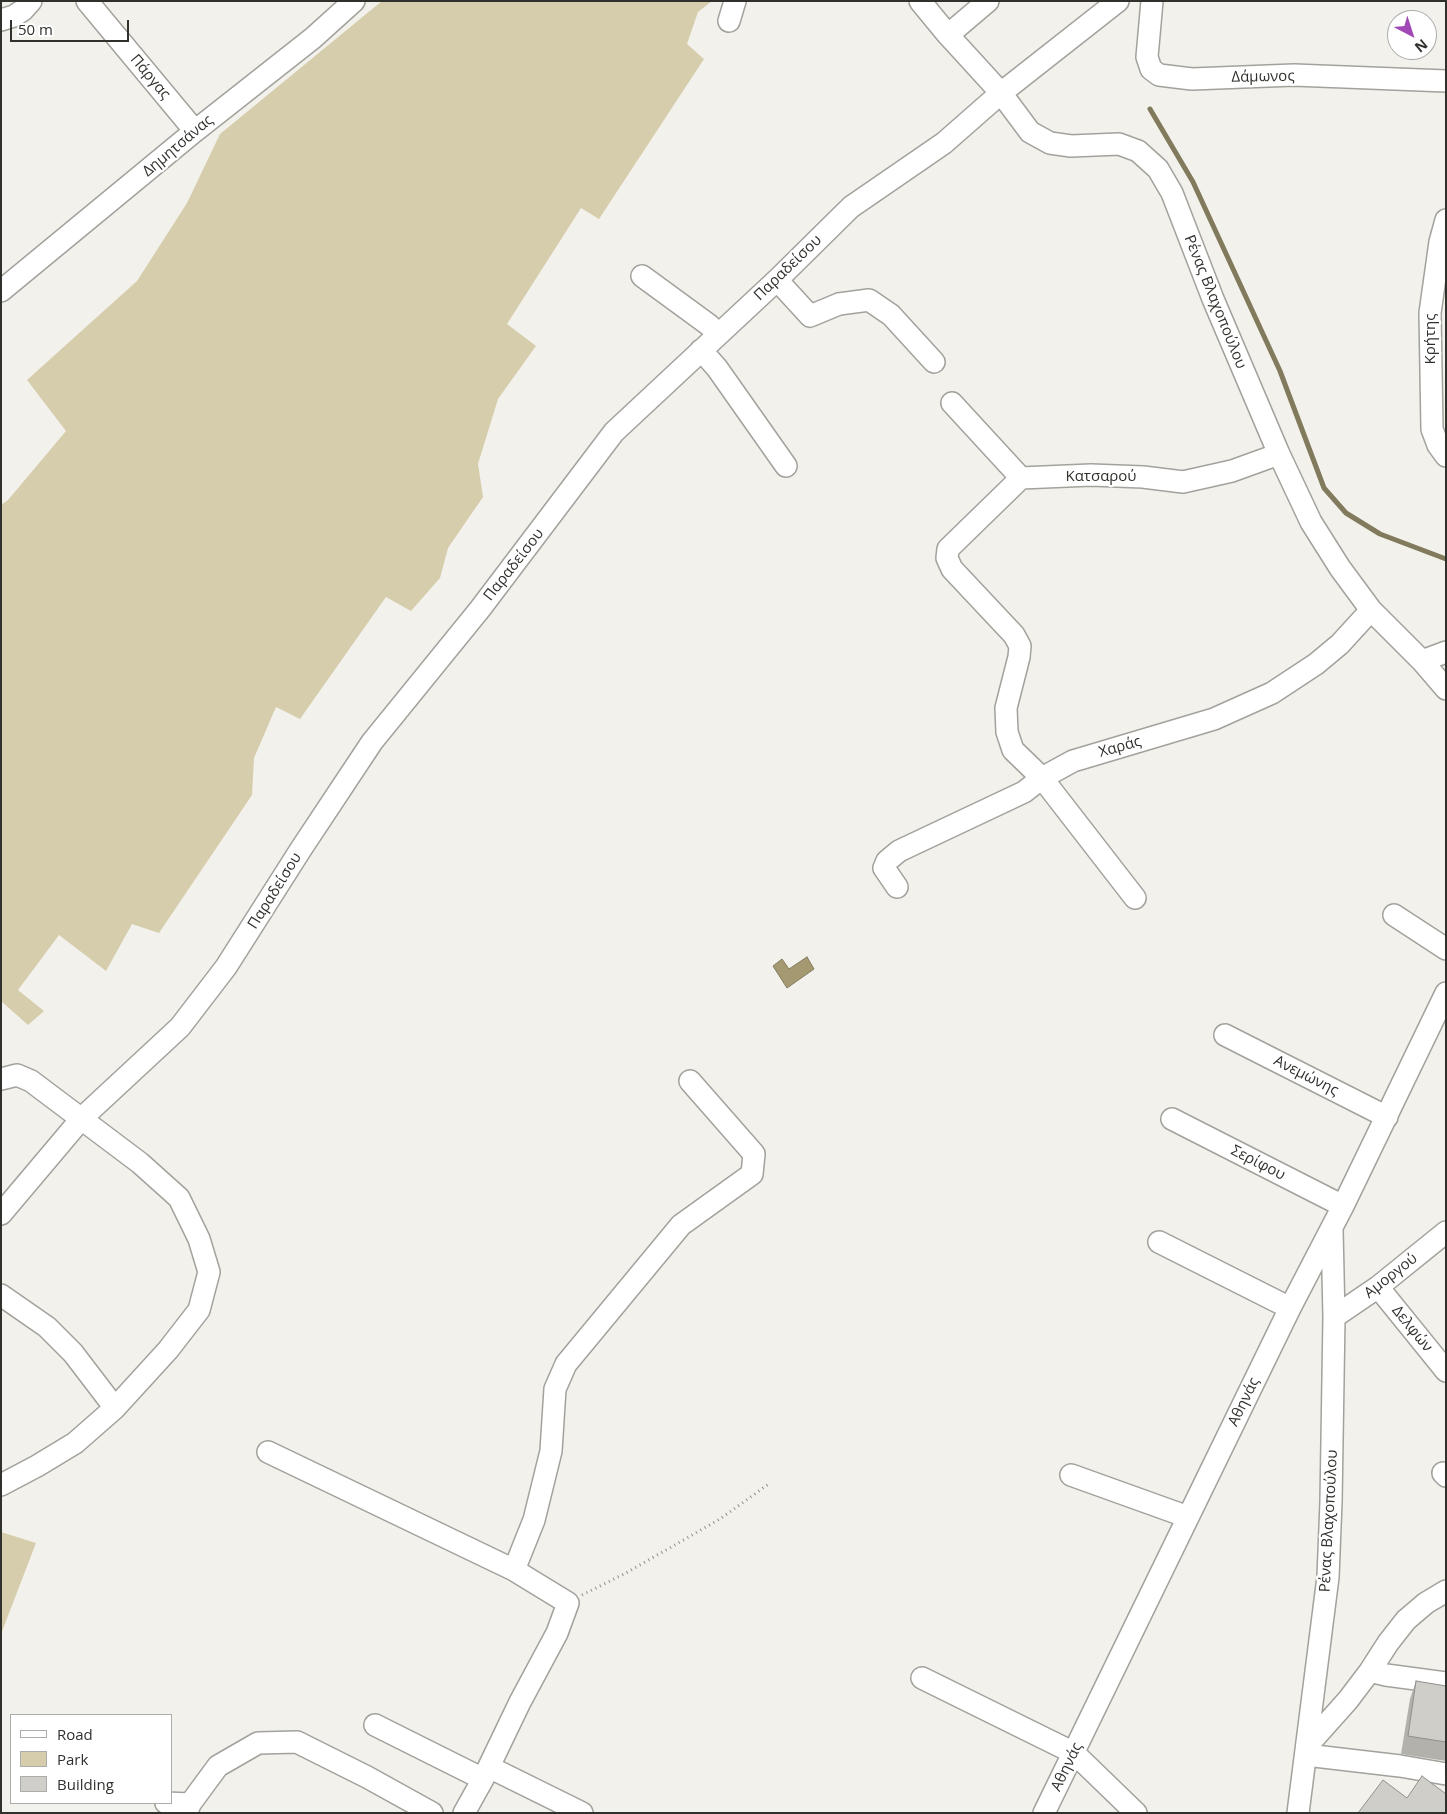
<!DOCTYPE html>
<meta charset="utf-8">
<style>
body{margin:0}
#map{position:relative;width:1447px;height:1814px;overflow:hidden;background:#f3f1eb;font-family:"Open Sans",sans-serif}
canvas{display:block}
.frame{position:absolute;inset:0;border:2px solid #30302d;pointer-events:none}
.legend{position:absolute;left:10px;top:1714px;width:162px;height:90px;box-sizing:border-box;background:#fff;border:1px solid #acacab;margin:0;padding:6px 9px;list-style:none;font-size:15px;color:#30302d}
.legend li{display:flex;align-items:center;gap:10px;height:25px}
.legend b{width:25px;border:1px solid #acacab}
.north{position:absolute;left:1387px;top:10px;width:50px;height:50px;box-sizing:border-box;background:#fff;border:1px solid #acacab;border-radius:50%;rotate:140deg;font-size:14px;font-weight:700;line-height:20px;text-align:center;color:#30302d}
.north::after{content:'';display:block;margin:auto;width:18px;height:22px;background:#a048b5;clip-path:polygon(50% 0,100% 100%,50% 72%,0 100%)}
.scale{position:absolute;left:10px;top:20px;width:119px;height:22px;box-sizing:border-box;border:2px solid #30302d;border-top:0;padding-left:6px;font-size:15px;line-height:18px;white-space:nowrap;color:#30302d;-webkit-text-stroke:4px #fff;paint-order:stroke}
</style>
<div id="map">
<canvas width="1447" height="1814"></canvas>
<div class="frame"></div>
<ul class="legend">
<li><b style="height:6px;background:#fff"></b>Road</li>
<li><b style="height:14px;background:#d6cdac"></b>Park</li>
<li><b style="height:14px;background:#cfcec8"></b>Building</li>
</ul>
<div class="north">N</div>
<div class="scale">50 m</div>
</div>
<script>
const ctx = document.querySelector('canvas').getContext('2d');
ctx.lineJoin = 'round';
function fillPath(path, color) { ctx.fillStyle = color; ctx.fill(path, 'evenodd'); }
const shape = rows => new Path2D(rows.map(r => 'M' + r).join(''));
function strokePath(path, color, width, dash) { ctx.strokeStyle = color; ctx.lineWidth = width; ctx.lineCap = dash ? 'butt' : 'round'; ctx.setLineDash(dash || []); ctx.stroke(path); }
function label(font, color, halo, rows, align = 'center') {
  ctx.font = font + ' "Open Sans",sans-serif'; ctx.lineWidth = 4.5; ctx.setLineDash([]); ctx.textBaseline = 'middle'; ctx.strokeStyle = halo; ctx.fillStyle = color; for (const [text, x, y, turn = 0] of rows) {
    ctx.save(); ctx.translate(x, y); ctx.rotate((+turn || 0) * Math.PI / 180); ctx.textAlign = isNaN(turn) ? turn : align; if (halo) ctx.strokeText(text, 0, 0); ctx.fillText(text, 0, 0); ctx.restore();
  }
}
const green = shape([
 [382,1,712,1,698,12,687,44,704,59,599,219,581,208,507,324,536,346,498,399,478,464,483,497,448,548,440,578,411,611,386,597,300,719,276,707,254,758,252,795,159,933,132,924,106,971,59,935,18,990,44,1011,28,1025,1,1001,1,505,8,500,66,431,27,380,137,281,187,203,220,134],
 [1,1532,36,1543,1,1634]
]);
const water = shape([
 [807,957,814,969,787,988,773,966,782,959,789,969,807,957]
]);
const stream = shape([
 [1150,109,1193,182,1280,371,1324,488,1346,513,1380,534,1446,559]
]);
const path = shape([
 [582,1595,626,1573,720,1519,770,1483]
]);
const minor = shape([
 [87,1,195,131],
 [920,1,948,35,1001,93,1030,132,1050,143,1071,146,1119,144,1138,151,1158,169,1172,193,1213,299,1279,454,1311,522,1340,568,1371,610,1422,661,1446,689],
 [1152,1,1147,57,1151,69,1159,75,1192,79,1294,75,1446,81],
 [1,20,14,16,23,10,31,1],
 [729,21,735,1],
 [948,35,988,1],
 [1446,220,1440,242,1430,313,1432,429,1438,445,1446,456],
 [642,276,709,325,718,334],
 [777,280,810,316,839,304,869,300,891,315,934,362],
 [1,291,195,131,313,38,354,1],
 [701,350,717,368,786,466],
 [952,403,1021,478,1091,475,1143,477,1183,482,1232,471,1279,454],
 [1021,478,948,549,947,558,952,569,1014,635,1020,646,1019,657,1006,708,1007,732,1013,750,1042,778,1135,898],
 [1422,661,1446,652],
 [897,887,884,868,887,861,899,851,1024,792,1042,778,1073,761,1214,719,1272,693,1316,664,1340,644,1371,610],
 [1394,915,1446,949],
 [1225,1035,1387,1117],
 [1,1079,17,1075,31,1081,140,1163,179,1198,199,1239,209,1272,199,1310,168,1350,115,1408,75,1443,37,1466,1,1485],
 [1172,1119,1343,1206],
 [1,1214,82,1118,180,1027,226,967,301,849,372,742,480,609,614,432,777,280,851,207,944,143,1001,93,1118,1],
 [1159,1242,1290,1308],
 [1378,1287,1446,1371],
 [1,1295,47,1327,73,1353,115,1408],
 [1334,1317,1378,1287,1446,1232],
 [268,1452,514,1570],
 [1443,1473,1446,1476],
 [1071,1475,1188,1517],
 [1370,1671,1388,1643,1406,1620,1426,1603,1446,1591],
 [922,1678,1074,1753,1136,1813],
 [375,1725,483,1779],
 [1307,1746,1348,1700,1370,1671,1386,1675,1446,1683],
 [1306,1755,1400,1766,1446,1774],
 [489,1767,582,1813],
 [166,1803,190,1804],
 [187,1813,190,1804,218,1766,258,1743,297,1742,367,1777,432,1813],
 [464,1813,483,1779,520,1702,557,1633,568,1603,514,1570,534,1520,551,1451,555,1389,566,1364,681,1225,752,1174,754,1154,690,1081],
 [1044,1813,1290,1308,1343,1206,1446,993],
 [1298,1813,1328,1577,1331,1502,1334,1317,1332,1230]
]);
const wall = shape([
 [1416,1681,1446,1686,1446,1761,1401,1754,1410,1699]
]);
const building = shape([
 [1416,1681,1446,1686,1446,1742,1408,1736,1416,1681],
 [1422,1776,1446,1794,1446,1813,1358,1813,1383,1780,1407,1798,1422,1776]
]);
const streetNames = [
 ["Πάργας",150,77,50],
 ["Δάμωνος",1263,77,-1],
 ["Δημητσάνας",178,146,-40],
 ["Παραδείσου",788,268,-44],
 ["Ρένας Βλαχοπούλου",1215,302,68],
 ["Κρήτης",1431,339,-90],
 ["Κατσαρού",1101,477],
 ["Παραδείσου",514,565,-52],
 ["Χαράς",1120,747,-16],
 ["Παραδείσου",275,891,-58],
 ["Ανεμώνης",1306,1076,27],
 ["Σερίφου",1258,1163,27],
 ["Αμοργού",1391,1276,-38],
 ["Δελφών",1412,1329,51],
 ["Αθηνάς",1244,1402,-64],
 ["Ρένας Βλαχοπούλου",1329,1521,-87],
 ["Αθηνάς",1067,1767,-64]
];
fillPath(green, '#d6cdac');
fillPath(water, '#a49970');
strokePath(water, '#817a5c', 1);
strokePath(stream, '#817a5c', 5);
strokePath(minor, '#a3a19c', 24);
strokePath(path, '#92918d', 3, [1, 4]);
strokePath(minor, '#fff', 21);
fillPath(wall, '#b2b1ac');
fillPath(building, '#cfcec8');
strokePath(building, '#91908c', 1);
label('15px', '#30302d', '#fff', streetNames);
</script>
